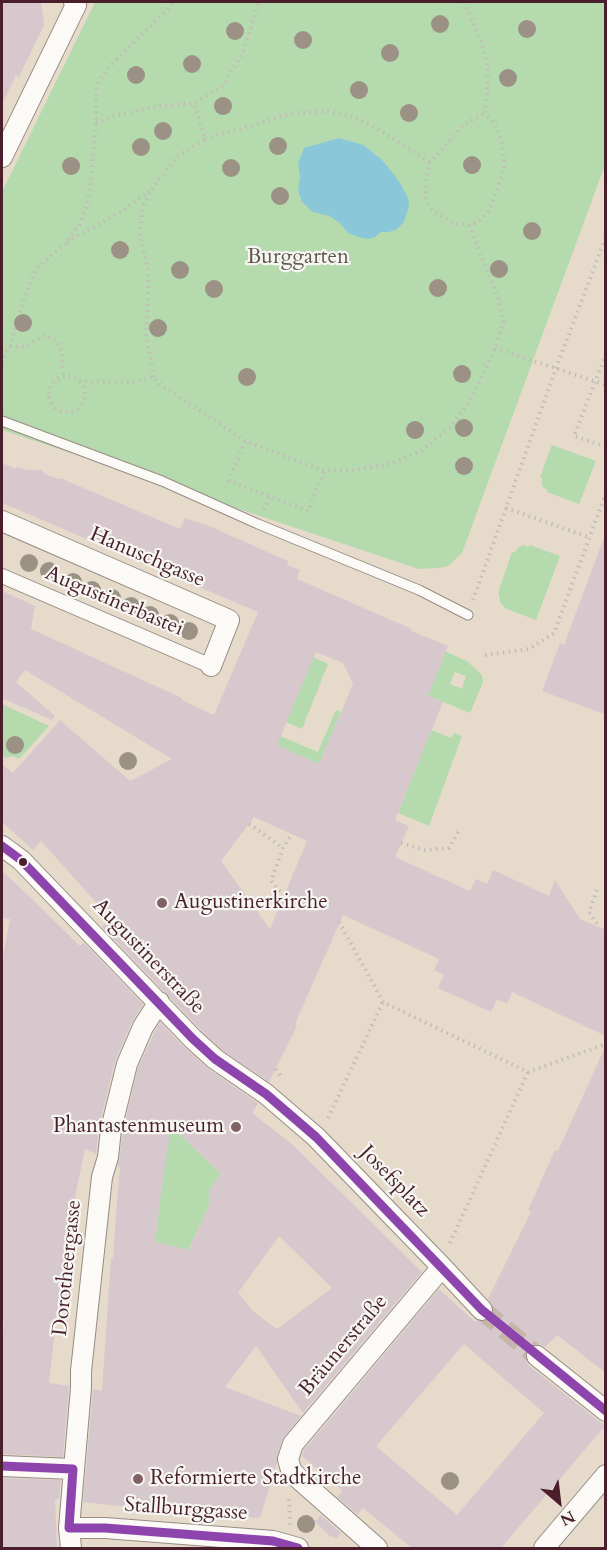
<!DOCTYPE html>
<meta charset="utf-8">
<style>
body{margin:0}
#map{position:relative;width:607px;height:1550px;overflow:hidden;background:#e6dbca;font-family:Cardo,serif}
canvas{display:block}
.frame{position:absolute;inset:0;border:3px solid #4a1f2b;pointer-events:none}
.north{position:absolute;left:529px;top:1472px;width:60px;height:60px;-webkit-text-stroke:4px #f6f6f2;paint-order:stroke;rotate:152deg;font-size:16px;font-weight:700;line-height:24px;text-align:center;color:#4a1f2b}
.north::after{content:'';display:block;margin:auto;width:21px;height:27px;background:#4a1f2b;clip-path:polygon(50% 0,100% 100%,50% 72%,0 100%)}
</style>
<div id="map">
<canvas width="607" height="1550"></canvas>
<div class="frame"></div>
<div class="north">N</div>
</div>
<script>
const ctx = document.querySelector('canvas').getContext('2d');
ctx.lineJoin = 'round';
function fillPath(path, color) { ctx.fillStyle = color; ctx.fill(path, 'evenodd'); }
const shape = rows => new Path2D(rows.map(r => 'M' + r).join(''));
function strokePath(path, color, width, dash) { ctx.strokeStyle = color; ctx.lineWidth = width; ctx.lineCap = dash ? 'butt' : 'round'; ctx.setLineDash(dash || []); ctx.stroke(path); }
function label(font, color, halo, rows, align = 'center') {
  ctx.font = font + ' Cardo,serif'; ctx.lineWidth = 4.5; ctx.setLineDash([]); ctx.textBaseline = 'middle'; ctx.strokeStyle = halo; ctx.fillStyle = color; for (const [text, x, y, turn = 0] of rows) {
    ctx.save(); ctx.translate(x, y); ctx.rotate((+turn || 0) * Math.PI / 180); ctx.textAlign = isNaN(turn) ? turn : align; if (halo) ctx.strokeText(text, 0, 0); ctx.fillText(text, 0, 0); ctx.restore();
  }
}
const green = shape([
 [95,2,605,2,605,165,462,553,448,566,440,568,419,569,2,430,2,192],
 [552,445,596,461,579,504,547,492,548,491,542,486,542,478,540,477],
 [523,545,528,547,530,545,560,556,536,620,504,608,505,607,500,603,499,594,498,593,512,552,514,553,519,547],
 [445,651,468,662,482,675,483,682,470,713,424,694],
 [455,672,466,676,462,689,450,684],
 [313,657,328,664,302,729,286,722],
 [2,704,49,726,19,759,13,756,5,758,2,755],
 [336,710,341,712,319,764,276,745,280,736,318,752],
 [431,730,451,738,454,733,462,736,429,826,398,813],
 [166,1093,174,1129,221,1174,211,1187,209,1192,211,1201,187,1253,168,1245,155,1242,160,1200]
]);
const water = shape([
 [339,138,363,145,381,159,392,172,400,183,408,198,409,206,404,222,397,229,389,232,381,232,375,237,368,239,358,237,348,233,340,223,329,216,313,212,302,202,298,191,300,176,298,163,304,148]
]);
const building = shape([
 [2,2,41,2,44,22,44,25,19,77,16,75,2,105],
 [2,463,16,469,17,467,26,470,42,470,45,474,58,479,60,478,180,529,185,518,209,526,288,561,287,565,300,570,297,579,412,629,411,631,448,646,428,696,443,702,395,820,409,826,395,857,470,891,476,879,487,884,493,870,549,896,555,880,580,919,606,930,606,1036,512,992,507,1004,497,999,491,1012,438,988,444,975,434,970,439,959,343,915,295,1024,297,1026,269,1082,222,1050,201,1030,102,927,111,919,41,841,33,850,2,822,2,764,13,773,60,720,130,781,172,759,25,670,16,682,55,716,52,720,4,699,2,702,2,591,35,606,31,629,182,698,182,700,214,715,258,612,2,503],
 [316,652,343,663,353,684,319,764,277,745],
 [254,817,307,841,270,929,221,861],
 [603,540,606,540,606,715,542,691,560,643,564,645],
 [2,871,30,897,80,946,84,943,143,1004,132,1022,115,1061,99,1126,96,1154,85,1149,64,1250,49,1383,69,1386,63,1457,2,1454,2,1346,4,1320,2,1320,2,962,10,919,2,918],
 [160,1022,184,1047,207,1068,258,1103,252,1113,292,1144,422,1272,303,1413,256,1346,225,1387,301,1416,282,1440,277,1455,277,1463,260,1518,183,1513,83,1502,93,1389,102,1391,111,1258,113,1258,116,1214,120,1167,118,1166,123,1131,138,1068,154,1033],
 [171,1126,221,1174,211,1187,209,1192,209,1205,189,1250,155,1242,160,1200],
 [279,1236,332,1288,277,1329,254,1312,238,1293],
 [606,1045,606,1373,557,1335,545,1347,539,1344,532,1345,527,1349,525,1355,528,1365,605,1426,501,1548,412,1548,363,1508,357,1514,337,1497,343,1491,302,1456,304,1450,439,1289,475,1322,476,1320,484,1322,491,1318,494,1313,494,1308,488,1299,531,1212,528,1210,555,1150,558,1151],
 [464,1344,544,1413,457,1515,376,1446],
 [2,1478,61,1480,59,1499,55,1499,57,1548,2,1548],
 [321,1515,341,1533,336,1539,332,1536,331,1537,315,1522]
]);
const minorTunnel = shape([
 [482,1310,537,1356]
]);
const path = shape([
 [464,2,480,38,488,65,487,94,485,113,497,127,502,144,505,168,496,193,488,212,479,221,469,225,451,223,433,210,429,205,426,198,426,180,430,163,463,125,485,113],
 [96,123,114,116,160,106,194,103],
 [205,139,283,116,298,113,327,111,354,117,366,123,393,138,430,163],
 [67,242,119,213,150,191],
 [10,346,24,347,45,335,57,341,62,353,63,376],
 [495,348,606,385],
 [606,354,574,436,606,447],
 [2,363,10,346,26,292,36,269,65,244,79,225,87,205,91,181,96,123,96,91,99,81,106,70,167,10,173,2],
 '49 394a18 18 0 1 1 36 0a18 18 0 1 1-36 0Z',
 [154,377,146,336,149,276,140,235,142,209,151,190,176,157,205,139,194,103,223,86,243,52,259,2],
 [79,381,135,382,154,377,160,384,245,441,324,471,354,470,390,464,421,451,452,426,472,397,495,348,504,321,498,298,469,225],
 [245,441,229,481,308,511,324,471],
 [506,508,588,537],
 [264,510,270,497],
 [473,600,556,368,606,237],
 [485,655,529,649,554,633,606,493],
 [249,824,283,848],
 [401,843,425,850,449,848,458,832],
 [597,890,589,912,599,927],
 [284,896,271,881,283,848,292,834],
 [339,922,383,1002,528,1072,606,1044],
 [276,1069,281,1076],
 [328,1118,383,1002],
 [450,1243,528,1072],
 [289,1499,290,1525]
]);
const service = shape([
 [2,421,162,481,258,524,419,590,468,615]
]);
const pedestrian = shape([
 [2,576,211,666]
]);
const minor = shape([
 [2,157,76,5,74,2],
 [2,521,229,620,211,666],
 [2,846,21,860,193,1039,215,1059,266,1094,316,1137,442,1267,482,1310],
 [537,1356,606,1411],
 [2,1466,73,1469],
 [69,1528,105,1528,273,1541,298,1548],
 [71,1548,69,1528,81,1388,81,1371,102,1177,108,1157,111,1129,127,1064,143,1027,159,1002],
 [377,1548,299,1479,291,1470,288,1459,293,1444,442,1267],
 [544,1548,606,1475]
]);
const bus1 = shape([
 [2,846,21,860,193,1039,215,1059,266,1094,316,1137,482,1310,606,1411],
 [2,1466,73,1469,69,1528,105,1528,273,1541,298,1548]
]);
const trees = [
 [440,24],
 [527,29],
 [235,31],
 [303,40],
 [390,53],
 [192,64],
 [136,75],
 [508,78],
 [359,90],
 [223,106],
 [409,113],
 [163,131],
 [278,146],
 [141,147],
 [472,165],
 [71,166],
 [231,168],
 [280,196],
 [532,231],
 [120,250],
 [499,269],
 [180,270],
 [438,288],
 [214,289],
 [23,323],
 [158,328],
 [462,374],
 [247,377],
 [464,428],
 [415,430],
 [464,466],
 [29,563],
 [49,571],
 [73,582],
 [92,590],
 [112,598],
 [131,606],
 [150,615],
 [170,623],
 [189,631],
 [15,745],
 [128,761],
 [450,1481],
 [306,1524]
];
const markers = [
 [23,862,5,"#4a1f2b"],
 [162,903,6,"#816163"],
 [236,1127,6,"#816163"],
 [138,1479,6,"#816163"]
];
const parkNames = [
 ["Burggarten",298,258]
];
const streetNames = [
 ["Hanuschgasse",147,558,23],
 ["Augustinerbastei",114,602,23],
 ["Augustinerstraße",148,957,46],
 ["Josefsplatz",394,1182,46],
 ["Dorotheergasse",68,1268,-84],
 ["Bräunerstraße",344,1346,-50],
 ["Stallburggasse",186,1510,4]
];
const poiNames = [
 ["Augustinerkirche",174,903],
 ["Phantastenmuseum",224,1127,"right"],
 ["Reformierte Stadtkirche",150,1479]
];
fillPath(green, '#b4daae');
fillPath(water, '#8ac8d9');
fillPath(building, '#d6c8cd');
strokePath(minorTunnel, '#c7b5aa', 20, [20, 10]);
strokePath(service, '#978b84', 11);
strokePath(pedestrian, '#978b84', 16);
strokePath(minor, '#978b84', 22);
strokePath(path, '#c2bcba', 4, [1.5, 4.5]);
strokePath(service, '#fbfaf7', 9);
strokePath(pedestrian, '#fbfaf7', 14);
strokePath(minor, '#fbfaf7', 20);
strokePath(bus1, '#8e44ad', 9);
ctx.fillStyle = '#9b9285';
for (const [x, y] of trees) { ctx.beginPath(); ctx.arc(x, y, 9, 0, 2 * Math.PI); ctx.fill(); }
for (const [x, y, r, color] of markers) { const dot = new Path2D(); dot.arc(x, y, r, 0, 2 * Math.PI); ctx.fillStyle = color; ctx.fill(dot); strokePath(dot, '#f6f6f2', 2); }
label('21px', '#5e574c', '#f6f6f2', parkNames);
label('21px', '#4a1f2b', '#f6f6f2', streetNames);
label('21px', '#4a1f2b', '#f6f6f2', poiNames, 'left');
</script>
